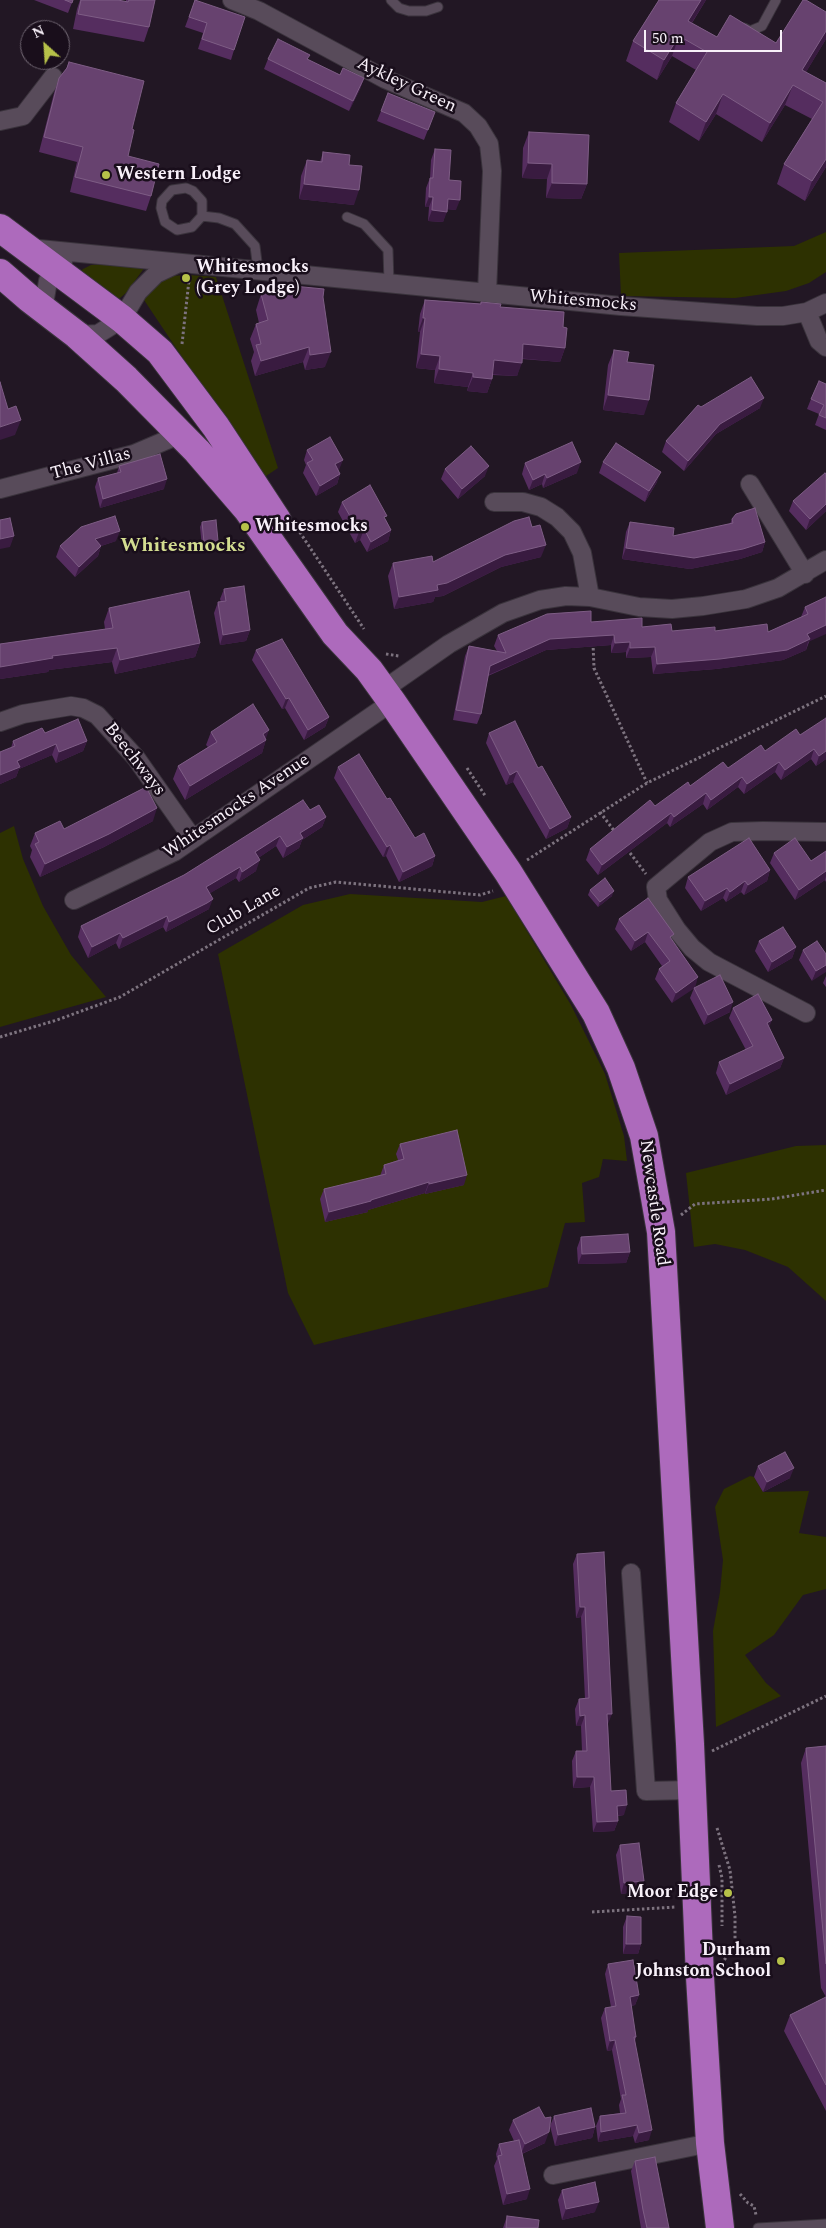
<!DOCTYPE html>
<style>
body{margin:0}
#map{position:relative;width:826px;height:2228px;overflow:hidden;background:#221724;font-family:Spectral,serif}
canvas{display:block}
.north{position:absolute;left:20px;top:20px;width:50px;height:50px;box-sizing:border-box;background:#190e1b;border:1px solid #726874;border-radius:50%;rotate:334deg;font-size:14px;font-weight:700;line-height:20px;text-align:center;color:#f8f0f9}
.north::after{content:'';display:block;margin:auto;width:18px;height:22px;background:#b6c149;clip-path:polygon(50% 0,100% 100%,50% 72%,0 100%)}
.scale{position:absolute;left:644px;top:30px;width:138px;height:22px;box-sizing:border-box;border:2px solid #f8f0f9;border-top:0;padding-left:6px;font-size:15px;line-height:18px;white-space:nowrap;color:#f8f0f9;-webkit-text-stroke:4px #190e1b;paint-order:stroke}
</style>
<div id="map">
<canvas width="826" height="2228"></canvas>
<div class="north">N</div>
<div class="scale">50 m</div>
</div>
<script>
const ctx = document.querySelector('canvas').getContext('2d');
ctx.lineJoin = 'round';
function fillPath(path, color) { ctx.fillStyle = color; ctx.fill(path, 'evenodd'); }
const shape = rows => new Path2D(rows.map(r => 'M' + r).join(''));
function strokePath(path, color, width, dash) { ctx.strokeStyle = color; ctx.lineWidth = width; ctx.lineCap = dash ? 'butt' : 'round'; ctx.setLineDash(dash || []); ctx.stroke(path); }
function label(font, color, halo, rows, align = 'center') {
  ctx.font = font + ' Spectral,serif'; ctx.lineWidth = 5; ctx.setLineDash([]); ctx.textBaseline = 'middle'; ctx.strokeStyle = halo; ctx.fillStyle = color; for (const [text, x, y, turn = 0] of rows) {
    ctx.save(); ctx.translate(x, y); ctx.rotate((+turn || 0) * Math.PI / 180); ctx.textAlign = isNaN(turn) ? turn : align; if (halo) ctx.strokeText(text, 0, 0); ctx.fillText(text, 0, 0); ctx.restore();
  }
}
const green = shape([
 [826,232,826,272,809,283,786,291,735,298,621,296,619,253,794,246],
 [104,264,145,267,126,293,120,298,114,299,79,273,83,269,91,265],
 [189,275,216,277,278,468,263,478,144,300,149,288,170,276],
 [14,826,23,859,43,906,71,955,106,997,0,1027,0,833],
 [350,894,482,902,506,896,571,1005,605,1074,624,1136,627,1161,603,1159,599,1177,582,1183,585,1222,565,1223,548,1287,314,1345,288,1293,218,954,303,905],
 [826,1145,826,1301,788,1267,745,1250,715,1244,694,1247,686,1173,796,1146],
 [750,1476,754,1477,763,1492,809,1491,799,1533,826,1537,826,1589,803,1595,774,1635,745,1655,766,1683,781,1696,716,1727,713,1631,720,1592,723,1560,715,1507,724,1489]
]);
const path = shape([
 [182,344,189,280],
 [297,528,364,629],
 [593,643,594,668,647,783],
 [386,654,399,656],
 [467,768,486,797],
 [600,812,615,832],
 [627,849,646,874],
 [527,860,647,783,826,696],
 [0,1037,57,1020,120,997,309,888,336,882,480,895,493,891],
 [681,1215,695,1204,772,1199,826,1190],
 [712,1751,826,1696],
 [717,1828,730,1870,735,1916,735,1945,722,1963],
 [719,1865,722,1878,722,1926],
 [592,1912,676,1907],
 [740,2194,748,2203,754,2206,756,2215]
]);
const lane = shape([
 [391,0,399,8,409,11,426,11,438,7],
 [744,28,750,31,762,26,776,0],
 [202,216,202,201,193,191,186,188,172,190,162,201,161,208,165,222,177,230,192,227,202,216,219,218,235,224,255,246,258,270],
 [347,217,364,224,388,250,389,283],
 [758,2228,826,2224]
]);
const street = shape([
 [232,0,259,11,385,79,464,113,478,126,489,144,492,171,487,293],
 [0,121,23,116,53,77],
 [29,248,621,306,757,316,783,316,807,312,826,303],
 [807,312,819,341,826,347],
 [48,313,44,304,48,281,63,263],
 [77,335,98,334,122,319,138,292,156,274,179,263],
 [750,484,805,574],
 [0,489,134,454,181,434],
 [494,502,523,502,541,507,557,517,572,532,582,553,590,597],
 [383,690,449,644,503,613,540,600,566,596,590,597,639,607,672,609,703,606,746,599,778,588,826,560],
 [0,722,23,714,71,706,83,708,97,715,136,758,193,839],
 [74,900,174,852,392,702],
 [806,1013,709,962,692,948,677,930,658,900,656,887,710,842,732,832,763,831,826,832],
 [631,1573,646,1791,691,1790],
 [553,2175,710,2143]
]);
const highway = shape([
 [0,228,122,319,160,352,216,427,277,520],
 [0,273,30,299,77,335,126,379,197,451,247,509,335,634,369,670,392,702,508,872,596,1013,621,1068,644,1136,661,1232,690,1744,700,1977,710,2143,720,2228]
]);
const wall = shape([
 [34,0,73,0,68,13],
 [80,0,118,0,126,2,126,0,155,0,149,27,144,42,73,29,77,9],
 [195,0,234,50,231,60,198,49,203,33,185,27],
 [659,0,706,0,692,23,717,37,776,43,826,12,826,39,806,72,826,83,826,167,805,201,777,184,784,164,812,119,785,105,762,142,716,114,699,141,669,122,676,103,696,70,672,56,657,80,626,61,633,41],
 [268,59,308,60,340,75,364,78,360,89,349,111,264,69],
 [69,62,132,129,128,156,151,196,146,211,70,192,77,162,39,152,54,93,59,78,66,69],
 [381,111,431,122,424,140,377,121],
 [529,132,587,184,581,199,546,198,547,179,522,178,523,148],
 [435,149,449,180,456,210,447,209,443,222,428,221,429,207,425,207,426,188,430,178,431,160],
 [323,152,349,165,354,205,299,199,301,176,307,160,320,162],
 [261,294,323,297,325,367,305,370,303,362,255,376,251,361,254,352,250,339,256,324,259,323,256,310],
 [425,300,480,304,481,302,500,307,563,327,565,348,560,362,522,359,517,376,493,375,492,379,487,393,467,391,468,387,434,383,435,370,416,368,420,332,418,332,420,314],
 [614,350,627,362,644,415,603,410,608,365],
 [826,384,826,430,815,425,819,414,807,409,811,399],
 [701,407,760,408,716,434,684,471,662,452,666,441],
 [307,450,339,470,338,470,340,474,337,484,316,496,303,473,306,465,304,460],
 [603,462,657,482,645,502,599,473],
 [525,463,577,473,543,488,542,484,529,490,522,474],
 [119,466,164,489,100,508,95,487,98,478,117,473],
 [445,469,485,476,458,499,441,479],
 [793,501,826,511,806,530,789,511],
 [342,502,386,520,391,530,388,541,367,552,360,540,355,543,338,512],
 [732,519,765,542,762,552,740,559,690,569,622,559,626,532,630,522,673,536,730,524],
 [202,522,217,546,202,547,200,527],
 [532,527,541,557,501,567,443,596,435,597,433,602,394,609,388,576,393,563,433,562],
 [116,541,101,546,98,556,75,577,56,557,60,546],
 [224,589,250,630,246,641,220,645,214,613,218,602,221,602,220,599],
 [826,597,806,650,783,660,716,669,653,674,651,657,626,658,626,652,611,653,611,645,546,650,488,676,481,714,477,724,453,720,465,656,469,646,497,651,494,646,498,635,591,622,642,627,672,631,768,632,801,617,805,607],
 [109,608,200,643,195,657,115,674,112,662,49,670,48,672,0,679,0,644,105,629,104,622],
 [256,650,329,717,325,727,304,740,285,708,282,709,252,660],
 [211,732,266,739,262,753,185,800,173,779,178,766,208,747,206,745],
 [45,733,87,741,83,751,56,763,52,755,19,769,16,777,0,784,0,752,11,748,13,741],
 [489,733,538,768,571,817,567,828,546,839,513,782,506,785,486,743],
 [800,735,826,759,816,766,811,759,781,780,775,772,744,794,738,787,707,810,703,804,670,827,667,823,598,875,586,860,590,849,655,806,690,786],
 [338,767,387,799,415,838,435,856,432,866,399,882,386,856,383,857,334,778],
 [310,810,326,817,322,827,302,840,299,848,283,858,276,846,258,858,256,871,239,882,236,878,210,893,209,909,166,932,163,927,119,949,116,943,88,958,78,937,81,926,184,875],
 [153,821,104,847,40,877,30,857,32,850,30,846,35,833],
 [826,851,826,882,825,880,795,900,770,863,774,853,811,861],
 [770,870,767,881,744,895,741,892,726,902,723,898,701,911,685,888,688,877],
 [590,890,612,896,598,907,588,895],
 [619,919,672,940,698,977,672,1003,655,979,659,969,662,966,645,942,631,951,615,929],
 [759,941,796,947,792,958,768,972,755,951],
 [803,950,826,954,812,981,799,960],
 [826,976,826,987,823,983],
 [694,988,730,1012,704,1025,690,998],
 [733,1008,769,1027,784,1058,780,1068,726,1095,716,1073,719,1062,746,1050,729,1018],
 [400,1144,464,1185,425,1194,425,1193,368,1210,368,1212,325,1222,320,1199,324,1189,380,1176,384,1165,398,1160,396,1154],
 [581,1237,630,1252,626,1263,578,1264,577,1248],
 [758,1466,790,1478,763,1492,754,1477],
 [577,1554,608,1724,611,1791,624,1815,618,1816,618,1821,614,1831,593,1832,590,1787,573,1788,572,1761,576,1751,582,1751,581,1726,576,1726,575,1709,579,1699,585,1699,581,1617,576,1618,573,1564],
 [826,1746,826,2111,784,2031,790,2015,826,1997,821,1988,801,1763,806,1748],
 [620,1845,640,1891,621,1894,616,1855],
 [627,1916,641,1944,638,1954,623,1954,623,1927],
 [608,1964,639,1995,635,2005,631,2006,636,2037,635,2041,649,2140,635,2143,633,2136,598,2142,596,2126,600,2116,620,2113,619,2105,621,2099,612,2050,607,2051,601,2018,605,2008,611,2007,605,1974],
 [554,2116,595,2127,592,2138,555,2146,550,2126],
 [513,2120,545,2143,522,2154,527,2199,503,2205,494,2166,497,2159,496,2154,499,2144,514,2141,509,2130],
 [635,2161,669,2228,641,2228,631,2171],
 [562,2190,595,2212,562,2220,558,2200],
 [507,2216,538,2228,503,2228]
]);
const shadedWall = shape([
 [701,0,706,0,682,38,688,21],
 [826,31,826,39,797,87,802,70],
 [679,36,672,56,657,80,664,60],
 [364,78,360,89,349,111,353,101],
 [793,85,785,105,762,142,770,123],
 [723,94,716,114,699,141,706,122],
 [826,159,826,167,805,201,812,181],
 [528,163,552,164,547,179,522,178],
 [552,183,587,184,581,199,546,198],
 [304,184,359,190,354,205,299,199],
 [429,197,433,197,429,207,425,207],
 [448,199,460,200,456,210,444,209],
 [432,210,447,212,443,222,428,221],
 [423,318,425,318,420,332,418,332],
 [523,344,565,348,560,362,518,358],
 [309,347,303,362,255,376,261,361],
 [331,352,325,367,305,370,310,355],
 [421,354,440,356,435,370,416,368],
 [494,360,522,363,517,376,489,374],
 [439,369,473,373,468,387,434,383],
 [473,377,492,379,487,393,467,391],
 [608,395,649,400,644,415,603,410],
 [764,398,760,408,716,434,684,471,688,461,720,424],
 [21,420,15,435,0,440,0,427],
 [343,460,339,470,331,474,335,464],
 [581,462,577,473,543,488,547,478],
 [489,466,485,476,458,499,462,489],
 [661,472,657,482,645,502,649,491],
 [340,474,337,484,316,496,320,486],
 [545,474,542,484,529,490,533,480],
 [167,479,164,489,100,508,103,499],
 [826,504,826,511,806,530,810,519],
 [364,529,360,540,355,543,359,532],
 [391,530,388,541,367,552,371,542],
 [120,531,116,541,101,546,98,556,75,577,79,567,95,539],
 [14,536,10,547,0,549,0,539],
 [218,541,217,546,202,547,204,542],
 [765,542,762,552,740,559,690,569,622,559,626,548],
 [546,545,541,557,501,567,443,596,435,597,433,602,394,609,399,597,437,585,505,555],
 [826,625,826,634,808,642,806,650,783,660,716,669,653,674,657,664,807,634],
 [250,630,246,641,220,645,223,635],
 [614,635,611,645,546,650,486,676,490,666,550,639],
 [630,642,626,652,611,653,615,643],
 [200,643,195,657,115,674,120,660],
 [655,647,651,657,626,658,630,648],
 [117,648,112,662,49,670,48,672,0,679,0,667,52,656],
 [289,698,285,708,282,709,286,699],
 [329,717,325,727,304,740,308,730],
 [269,730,265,741,266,740,262,753,185,800,190,786],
 [87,741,83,751,56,763,59,752],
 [56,744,52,755,19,769,16,777,0,784,0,775,17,761],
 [814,749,811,759,781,780,785,770],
 [826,751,826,759,816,766,819,756],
 [779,762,775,772,744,794,747,784],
 [517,771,513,782,506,785,510,775],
 [742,777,738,787,707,810,711,800],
 [706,793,703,804,670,827,674,817],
 [157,808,153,821,104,847,40,877,45,864],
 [671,813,667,823,598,875,602,865],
 [326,817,322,827,302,840,299,848,283,858,287,847,300,833],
 [571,817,567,828,546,839,550,829],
 [280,836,276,846,251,863,255,852],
 [390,845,386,856,383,857,387,847],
 [435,856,432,866,399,882,403,872],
 [260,860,256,871,239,882,242,872],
 [240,867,236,878,202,898,206,887],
 [770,870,767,881,744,895,748,885],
 [826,871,826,876,825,880,795,900,799,890],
 [745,881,741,892,726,902,730,892],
 [727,888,723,898,701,911,705,901],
 [614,891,612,896,598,907,600,902],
 [213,899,209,909,166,932,169,922],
 [167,916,163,927,119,949,123,938],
 [648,932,645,942,631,951,635,941],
 [120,933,116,943,88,958,92,947],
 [796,947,792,958,768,972,772,962],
 [826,965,826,972,812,981,816,971],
 [698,977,695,988,672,1003,676,993],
 [733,1002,730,1012,704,1025,708,1015],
 [772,1020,768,1030,767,1023],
 [784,1058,780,1068,726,1095,730,1084],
 [467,1175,464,1185,425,1194,429,1184],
 [429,1182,425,1193,368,1210,368,1212,325,1222,329,1212],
 [630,1252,626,1263,578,1264,582,1254],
 [794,1468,790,1478,763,1492,767,1482],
 [580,1607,585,1607,581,1617,576,1618],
 [607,1714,612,1714,608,1724],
 [585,1715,581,1726,576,1726,580,1716],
 [577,1777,594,1777,590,1787,573,1788],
 [627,1805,624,1815,613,1816,617,1806],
 [618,1821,614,1831,593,1832,597,1822],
 [644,1881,640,1891,621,1894,624,1883],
 [626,1944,641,1944,638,1954,623,1954],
 [639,1995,635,2005,626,2007,630,1997],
 [615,2040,612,2050,607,2051,610,2041],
 [637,2125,633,2136,598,2142,601,2132],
 [595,2127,592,2138,555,2146,558,2135],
 [652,2130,649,2140,635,2143,639,2133],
 [549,2132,545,2143,521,2154,525,2144],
 [530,2189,527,2199,503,2205,507,2194],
 [599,2202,595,2212,562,2220,566,2209]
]);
const building = shape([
 [65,0,73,0,72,3,65,0],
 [81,0,118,0,128,2,129,0,155,0,149,27,78,14,81,0],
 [195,0,245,17,234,50,202,39,207,23,189,17,195,0],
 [659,0,701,0,688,21,717,37,730,15,776,43,803,0,806,0,826,12,826,31,802,70,826,83,826,159,812,181,784,164,823,102,793,85,770,123,723,94,706,122,676,103,707,52,679,36,664,60,633,41,659,0],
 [278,39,310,55,307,59,340,75,343,68,364,78,353,101,268,59,278,39],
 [69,62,144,81,132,129,134,130,128,156,159,164,151,196,75,177,83,147,44,137,59,78,67,68,69,62],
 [388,93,435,112,428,130,381,111,388,93],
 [529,132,589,135,587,184,552,183,552,164,528,163,529,132],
 [435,149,451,150,449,180,461,181,460,200,448,199,447,212,432,210,433,197,429,197,430,178,433,178,435,149],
 [323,152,350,155,349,165,362,166,359,190,304,184,307,160,322,162,323,152],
 [293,286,324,289,323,297,331,352,310,355,309,347,261,361,256,345,261,344,256,324,268,320,261,294,293,286],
 [425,300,481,304,481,302,501,304,500,307,564,312,563,327,567,328,565,348,523,344,522,363,494,360,492,379,473,377,473,373,439,369,440,356,421,354,425,318,423,318,425,300],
 [614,350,629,352,627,362,654,365,649,400,608,395,614,350],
 [751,377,764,398,720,424,688,461,666,441,698,405,701,407,751,377],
 [819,381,826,384,826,418,819,415,824,405,811,399,819,381],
 [0,382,8,409,16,406,21,420,0,427,0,382],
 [330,437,343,460,335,464,340,474,320,486,307,463,313,460,307,450,330,437],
 [572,442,581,462,547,478,545,474,533,480,525,463,572,442],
 [616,443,661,472,649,491,603,462,616,443],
 [471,446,489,466,462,489,445,469,471,446],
 [160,454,167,479,103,499,98,478,121,472,119,466,160,454],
 [825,473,826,474,826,504,810,519,793,501,825,473],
 [370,485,387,516,384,517,391,530,371,542,364,529,359,532,342,502,370,485],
 [755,508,765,542,743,549,694,558,626,548,630,522,674,528,673,536,733,523,732,519,736,514,755,508],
 [115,516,120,531,95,539,101,546,79,567,60,546,81,527,115,516],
 [529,517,532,527,540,525,546,545,505,555,447,583,437,585,438,590,399,597,393,563,432,556,433,562,514,521,529,517],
 [10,518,14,536,0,539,0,520,10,518],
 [216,520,218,541,204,542,202,522,216,520],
 [244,586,250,630,223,635,218,602,226,601,224,589,244,586],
 [189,591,200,643,120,660,117,648,52,656,53,658,0,667,0,644,113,628,109,608,189,591],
 [826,597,826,625,807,634,810,639,787,650,720,659,657,664,655,647,630,648,630,642,615,643,614,635,550,639,490,666,481,714,456,710,469,646,506,653,498,635,547,614,591,611,591,622,642,618,642,627,671,624,672,631,715,627,715,631,767,624,768,632,808,614,805,607,826,597],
 [282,639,329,717,308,730,289,698,286,699,256,650,282,639],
 [253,704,269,730,263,734,266,740,190,786,178,766,217,742,211,732,253,704],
 [826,718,826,751,819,756,814,749,785,770,779,762,747,784,742,777,711,800,706,793,674,817,671,813,602,865,590,849,650,800,655,806,688,782,690,786,723,762,728,768,761,745,765,751,796,729,800,735,826,718],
 [78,719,87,741,59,752,56,744,17,761,20,767,0,775,0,752,15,746,13,741,42,728,45,733,78,719],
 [515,721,538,768,542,766,571,817,550,829,517,771,510,775,489,733,515,721],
 [359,754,387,799,390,798,415,838,424,833,435,856,403,872,390,845,387,847,338,767,359,754],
 [146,787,157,808,109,834,45,864,35,844,39,842,35,833,60,821,64,829,146,787],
 [303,800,310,810,319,805,326,817,300,833,303,838,287,847,280,836,255,852,260,860,242,872,240,867,206,887,213,899,207,903,169,922,167,916,123,938,120,933,92,947,81,926,184,875,303,800],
 [749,838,770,870,748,885,745,881,730,892,727,888,705,901,688,877,749,838],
 [795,838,811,861,826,851,826,871,799,890,774,853,795,838],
 [605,878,614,891,600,902,590,890,605,878],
 [648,898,674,934,670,937,698,977,676,993,659,969,670,961,648,932,635,941,619,919,648,898],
 [783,927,796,947,772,962,759,941,783,927],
 [817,941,826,954,826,965,816,971,803,950,817,941],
 [720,975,733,1002,708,1015,694,988,720,975],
 [758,994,772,1020,767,1023,784,1058,730,1084,719,1062,753,1046,733,1008,758,994],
 [457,1130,467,1175,429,1184,429,1182,371,1200,371,1201,329,1212,324,1189,386,1174,384,1165,404,1159,400,1144,457,1130],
 [628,1234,630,1252,582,1254,581,1237,628,1234],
 [785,1452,794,1468,767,1482,758,1466,785,1452],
 [604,1552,612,1714,607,1714,611,1791,626,1790,627,1805,617,1806,618,1821,597,1822,594,1777,577,1777,576,1751,587,1751,585,1715,580,1716,579,1699,589,1698,585,1607,580,1607,577,1554,604,1552],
 [826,1746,826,1964,806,1748,826,1746],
 [639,1843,644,1881,624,1883,620,1845,639,1843],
 [627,1916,641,1917,641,1944,626,1944,627,1916],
 [633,1960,639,1995,630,1997,636,2037,634,2037,652,2130,639,2133,637,2125,601,2132,600,2116,626,2113,622,2095,626,2095,615,2040,610,2041,605,2008,616,2006,608,1964,633,1960],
 [826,1997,826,2085,790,2015,826,1997],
 [539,2107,545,2118,551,2117,549,2132,525,2144,513,2120,539,2107],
 [591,2108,595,2127,558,2135,554,2116,591,2108],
 [519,2140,530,2189,507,2194,498,2156,502,2155,499,2144,519,2140],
 [655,2157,669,2228,647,2228,643,2210,635,2161,655,2157],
 [595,2182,599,2202,566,2209,562,2190,595,2182],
 [507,2216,539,2220,538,2228,506,2228,507,2216]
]);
const markers = [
 [106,175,5,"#b6c149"],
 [186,278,5,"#b6c149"],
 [245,527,5,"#b6c149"],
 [728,1893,5,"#b6c149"],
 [781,1961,5,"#b6c149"]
];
const streetNames = [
 ["Aykley Green",406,86,25],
 ["Whitesmocks",583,302,5],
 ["The Villas",91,465,-15],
 ["Beechways",134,760,52],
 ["Whitesmocks Avenue",237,807,-34],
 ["Club Lane",244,911,-30],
 ["Newcastle Road",653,1203,82]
];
const poiNames = [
 ["Western Lodge",116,175],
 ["Whitesmocks",196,268],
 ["(Grey Lodge)",196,289],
 ["Whitesmocks",255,527],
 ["Moor Edge",718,1893,"right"],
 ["Durham",771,1951,"right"],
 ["Johnston School",771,1972,"right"]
];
const quarterNames = [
 ["Whitesmocks",183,547]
];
fillPath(green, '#2d3101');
strokePath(lane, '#3a333c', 11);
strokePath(street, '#3a333c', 20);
strokePath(highway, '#3a333c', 30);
strokePath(path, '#7d737f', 3, [2.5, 2.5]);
strokePath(lane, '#584b5a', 9);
strokePath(street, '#584b5a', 18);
strokePath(highway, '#ad6abc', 28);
fillPath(wall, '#552d5f');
fillPath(shadedWall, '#391b40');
fillPath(building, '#67426f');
strokePath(building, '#7e5d85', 1);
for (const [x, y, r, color] of markers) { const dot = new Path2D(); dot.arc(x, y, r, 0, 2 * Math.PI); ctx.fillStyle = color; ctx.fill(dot); strokePath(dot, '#190e1b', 2); }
label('18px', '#f8f0f9', '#190e1b', streetNames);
label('bold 18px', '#f8f0f9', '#190e1b', poiNames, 'left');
label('bold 20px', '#d3dd90', '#190e1b', quarterNames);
</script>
